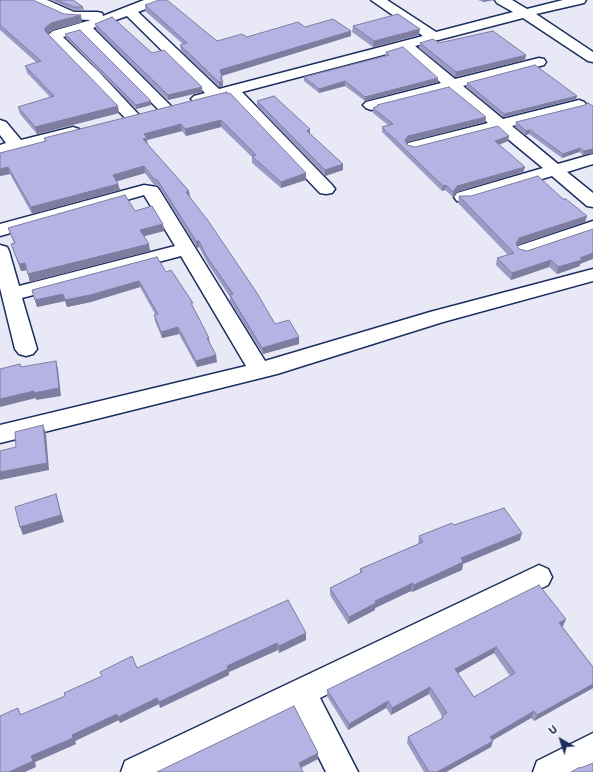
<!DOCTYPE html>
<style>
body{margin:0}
#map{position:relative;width:593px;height:772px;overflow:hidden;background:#e8e8f7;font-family:"Shantell Sans",sans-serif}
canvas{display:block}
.north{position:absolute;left:541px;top:720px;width:40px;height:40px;-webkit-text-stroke:3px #fff;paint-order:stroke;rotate:321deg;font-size:11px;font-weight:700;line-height:16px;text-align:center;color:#1b2f5e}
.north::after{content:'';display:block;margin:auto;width:14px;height:18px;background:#1b2f5e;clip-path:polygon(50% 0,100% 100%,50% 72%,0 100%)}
</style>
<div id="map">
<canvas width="593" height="772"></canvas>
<div class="north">U</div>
</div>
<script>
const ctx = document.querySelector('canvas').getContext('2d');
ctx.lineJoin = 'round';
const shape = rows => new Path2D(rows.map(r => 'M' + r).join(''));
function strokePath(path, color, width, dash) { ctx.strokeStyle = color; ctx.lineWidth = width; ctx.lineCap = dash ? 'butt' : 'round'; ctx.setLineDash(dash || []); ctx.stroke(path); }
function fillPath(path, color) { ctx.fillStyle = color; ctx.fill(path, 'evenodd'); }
const minor = shape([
 [29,0,47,0,74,12,97,12,102,13,103,16,144,0,163,0,161,3,138,12,219,89,423,36,371,0,387,0,436,32,513,12,497,3,495,0,512,0,527,9,563,0,586,0,584,3,536,14,593,52,593,62,588,61,523,18,415,46,455,79,539,58,544,59,546,62,544,65,463,86,503,119,579,100,584,102,587,105,584,108,512,126,558,164,593,154,593,164,567,172,593,193,593,207,587,206,552,176,469,201,463,202,457,201,454,197,457,193,543,168,497,130,414,151,408,149,406,146,408,143,488,123,449,90,371,110,366,108,363,105,366,102,441,83,402,50,242,92,332,185,335,189,332,193,326,194,320,193,228,96,199,104,194,102,191,99,194,96,205,93,127,16,93,28,173,108,170,111,165,113,160,111,81,32,63,37,99,72,140,116,138,119,132,121,126,119,47,36,53,31,91,20,66,19,31,3,29,0],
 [0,120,6,122,21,140,73,127,79,129,81,132,79,135,0,155,0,145,6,143,0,135,0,120],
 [144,185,157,187,160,191,265,361,430,312,593,269,593,281,443,322,277,374,0,443,0,425,246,366,181,256,22,298,37,349,33,354,26,356,19,354,15,349,0,288,0,245,7,247,9,251,19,286,175,246,144,195,0,236,0,224,144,185],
 [593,221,593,233,525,256,518,254,516,250,518,246,593,221],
 [539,565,548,569,552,577,548,585,320,698,358,772,326,772,295,710,169,772,121,772,125,761,539,565],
 [593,733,593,765,579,772,533,772,537,761,593,733]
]);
const wall = shape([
 [0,0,82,22,53,30,48,34,119,113,37,134,20,114,18,107,51,98,27,73,25,66,37,63,0,30],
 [49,0,73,0,83,7,84,10,74,10],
 [478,0,494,0,483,2],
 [145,5,217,41,247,37,305,27,351,31,351,36,222,76,223,86,219,87,181,51,180,45,183,44,145,11],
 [95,24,202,87,202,92,168,100,96,29],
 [353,26,419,35,373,47,352,32],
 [65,34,151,105,136,109,66,38],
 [420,43,439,43,525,60,455,77,419,48],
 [386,52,438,82,365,101,345,86,319,93,304,81,304,77,385,56],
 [467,83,577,96,576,99,503,117,466,87],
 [227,94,306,180,281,188,252,163,252,157,221,127,186,136,182,131,147,140,147,144,189,191,190,197,275,324,299,337,299,344,263,354,230,302,230,297,208,264,199,247,197,248,161,190,158,186,154,185,145,173,117,181,120,190,32,214,10,174,0,176,0,153,45,142,44,138],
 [257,101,310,129,310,134,343,164,343,170,325,176,257,106],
 [377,105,486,117,485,122,408,142,407,143,407,145,415,147,508,141,499,145,525,167,523,172,457,192,453,197,445,190,442,191,382,132,382,127,388,125,373,113,373,108,377,106],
 [593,106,593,153,583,155,579,152,562,158,529,134,525,135,515,127,516,122],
 [459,196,563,199,587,216,585,222,518,245,517,246,519,249,580,264,580,266,557,274,549,267,511,280,496,265,497,258,508,255,458,203],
 [135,211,163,224,164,231,144,236,150,251,30,282,27,270,21,271,11,244,14,243,8,228],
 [166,272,193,307,209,338,210,343,217,362,197,367,179,334,162,338,155,321,154,315,155,314,140,287,91,302,67,307,65,301,37,307,32,290],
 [454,525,520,540,463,564,462,570,412,592,411,591,375,608,375,610,348,624,330,595,330,588,360,573,360,569,418,544,419,536],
 [566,619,563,626,562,626,593,667,593,688,534,721,531,718,493,740,491,747,446,772,424,772,407,743,408,737,441,720,442,716,429,694,391,715,386,708,348,730,327,696,327,690],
 [494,653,510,676,474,697,458,673],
 [306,633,306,640,279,653,278,650,229,672,229,675,160,708,159,704,120,723,119,720,75,741,76,744,35,762,36,767,18,708,21,715,137,668]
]);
const shadedWall = shape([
 [483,0,494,0,483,2],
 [81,15,82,22,53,30,46,35,45,31,45,28,51,23],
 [420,29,419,35,373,47,374,41],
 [351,31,351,36,221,76,220,70],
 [526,55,525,60,455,77,456,72],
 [222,77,223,86,219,87,219,82,220,78],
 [438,78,438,82,365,101,365,97],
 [345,81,345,86,319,93,319,89],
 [202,87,202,92,168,100,168,95],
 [577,96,576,99,503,117,504,114],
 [151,101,151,105,136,109,136,105],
 [118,106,119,113,37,134,35,127],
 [486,117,485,122,408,142,405,145,405,140,408,136],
 [221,120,221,127,186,136,185,129],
 [181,124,182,131,147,140,148,144,143,139,144,134],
 [310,129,310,135,307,131],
 [530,130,529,134,525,135,526,131],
 [509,136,508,141,495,146,495,141],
 [580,148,579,152,562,158,563,154],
 [593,149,593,153,583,155,584,151],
 [343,164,343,170,325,176,325,170],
 [144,166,145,173,115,182,113,175],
 [8,167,10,174,0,176,0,169],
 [525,167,523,172,457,192,453,197,453,192,457,186],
 [306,173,306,180,281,188,281,182],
 [118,184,120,190,32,214,31,207],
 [446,185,445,190,442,191,443,186],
 [189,191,190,198,186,192],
 [587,216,585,222,518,245,515,251,516,244,519,238],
 [163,224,164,231,141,237,140,230],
 [196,241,199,241,199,247,197,248],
 [149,244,150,251,30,282,28,274],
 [593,253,593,259,580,264,580,266,557,274,558,267,580,258],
 [551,260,549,267,511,280,512,273],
 [25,263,27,270,21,271,19,264],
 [139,281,140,287,91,302,67,307,65,300],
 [63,294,65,301,37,307,35,300],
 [178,327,179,334,162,338,161,332],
 [299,337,299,344,263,354,262,348],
 [216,355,217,362,197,367,196,361],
 [56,361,58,369,61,396,36,400,36,398,0,407,0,399],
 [43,425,46,433,49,470,0,480,0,472],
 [56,494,64,522,23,535,20,527],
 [522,533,520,540,463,564,462,570,412,592,414,585,461,558],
 [413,583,411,591,375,608,375,610,348,624,349,617,375,601],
 [566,619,563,626,556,630,559,623],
 [306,633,306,640,279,653,279,646],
 [277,643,278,650,229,672,229,675,160,708,159,702,227,666],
 [496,647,494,653,453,676,455,669],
 [593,684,593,688,534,721,537,715],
 [430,687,429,694,391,715,392,708],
 [157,698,159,704,120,723,118,717],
 [388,701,386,708,348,730,349,724],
 [534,711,531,718,488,743,490,737],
 [117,714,119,720,75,741,76,744,35,762,36,767,25,772,9,772,31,756,72,735],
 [493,741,491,747,446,772,437,772],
 [318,753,318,759,299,769,299,763]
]);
const building = shape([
 [0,0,33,0,64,14,81,15,51,23,45,28,45,31,118,106,35,127,18,107,54,96,25,66,41,61,0,25,0,0],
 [56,0,73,0,83,7,74,7,56,0],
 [159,0,167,0,217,41,242,34,247,37,298,22,305,27,333,19,351,31,220,70,222,77,220,78,223,81,219,82,180,45,187,43,145,5,159,0],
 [398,14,420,29,374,41,353,26,398,14],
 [112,17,152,53,164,50,202,87,168,95,95,24,112,17],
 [80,30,151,101,136,105,65,34,80,30],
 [493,31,526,55,456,72,420,43,433,39,439,43,493,31],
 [403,47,438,78,365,97,345,81,319,89,304,77,389,55,386,52,403,47],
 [535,65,577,96,504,114,467,83,535,65],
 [449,87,486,117,408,136,405,140,407,145,415,147,498,126,509,136,495,141,525,167,457,186,453,192,446,185,443,186,382,127,393,124,373,108,378,106,377,105,449,87],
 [227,92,227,94,230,93,306,173,281,182,252,156,256,155,221,120,185,129,181,124,144,134,147,138,143,139,189,191,186,192,209,222,257,293,275,324,289,320,299,337,262,348,230,295,233,294,207,257,199,241,196,241,160,184,157,180,153,178,144,166,113,175,118,184,31,207,8,167,0,169,0,153,46,141,44,138,227,92],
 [274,96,310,129,307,131,343,164,325,170,257,101,274,96],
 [588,103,593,106,593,149,584,151,580,148,563,154,530,130,526,131,516,122,585,105,588,103],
 [538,176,563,199,566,199,587,216,519,238,516,244,519,249,527,251,593,229,593,253,580,258,582,260,558,267,551,260,512,273,497,258,514,253,459,196,471,196,538,176],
 [125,195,135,211,152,206,163,224,140,230,149,244,28,274,25,263,19,264,11,244,15,243,8,228,125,195],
 [157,257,166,272,171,270,193,303,191,303,209,338,207,338,216,355,196,361,178,327,161,332,154,315,158,314,139,281,90,295,65,300,63,294,35,300,32,290,157,257],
 [56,361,59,388,34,393,34,391,0,399,0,369,20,364,21,367,56,361],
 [43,425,47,463,0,472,0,451,16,447,15,432,43,425],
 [56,494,61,515,20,527,15,507,56,494],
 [504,508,522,533,461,558,463,562,414,585,413,583,375,601,376,603,349,617,330,588,362,572,360,569,423,542,419,536,452,523,454,525,504,508],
 [539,585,566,619,559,623,593,667,593,684,537,715,534,711,490,737,493,741,437,772,429,772,408,737,443,718,442,716,447,713,430,687,392,708,388,701,349,724,327,690,539,585],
 [496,647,515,673,474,697,455,669,496,647],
 [288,600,306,633,279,646,277,643,227,666,228,669,159,702,157,698,118,717,117,714,72,735,73,738,31,756,33,761,9,772,0,772,0,716,18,708,20,715,65,696,64,693,102,676,100,672,132,656,137,668,288,600],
 [294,706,318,753,299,763,303,772,157,772,294,706],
 [593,763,593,772,571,772,578,768,583,767,593,763]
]);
strokePath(minor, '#1b2f5e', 3);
fillPath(minor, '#fff');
fillPath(wall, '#9b9ac4');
fillPath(shadedWall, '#7e7da0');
fillPath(building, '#b4b3e4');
strokePath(building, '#7e7da0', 1);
</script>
